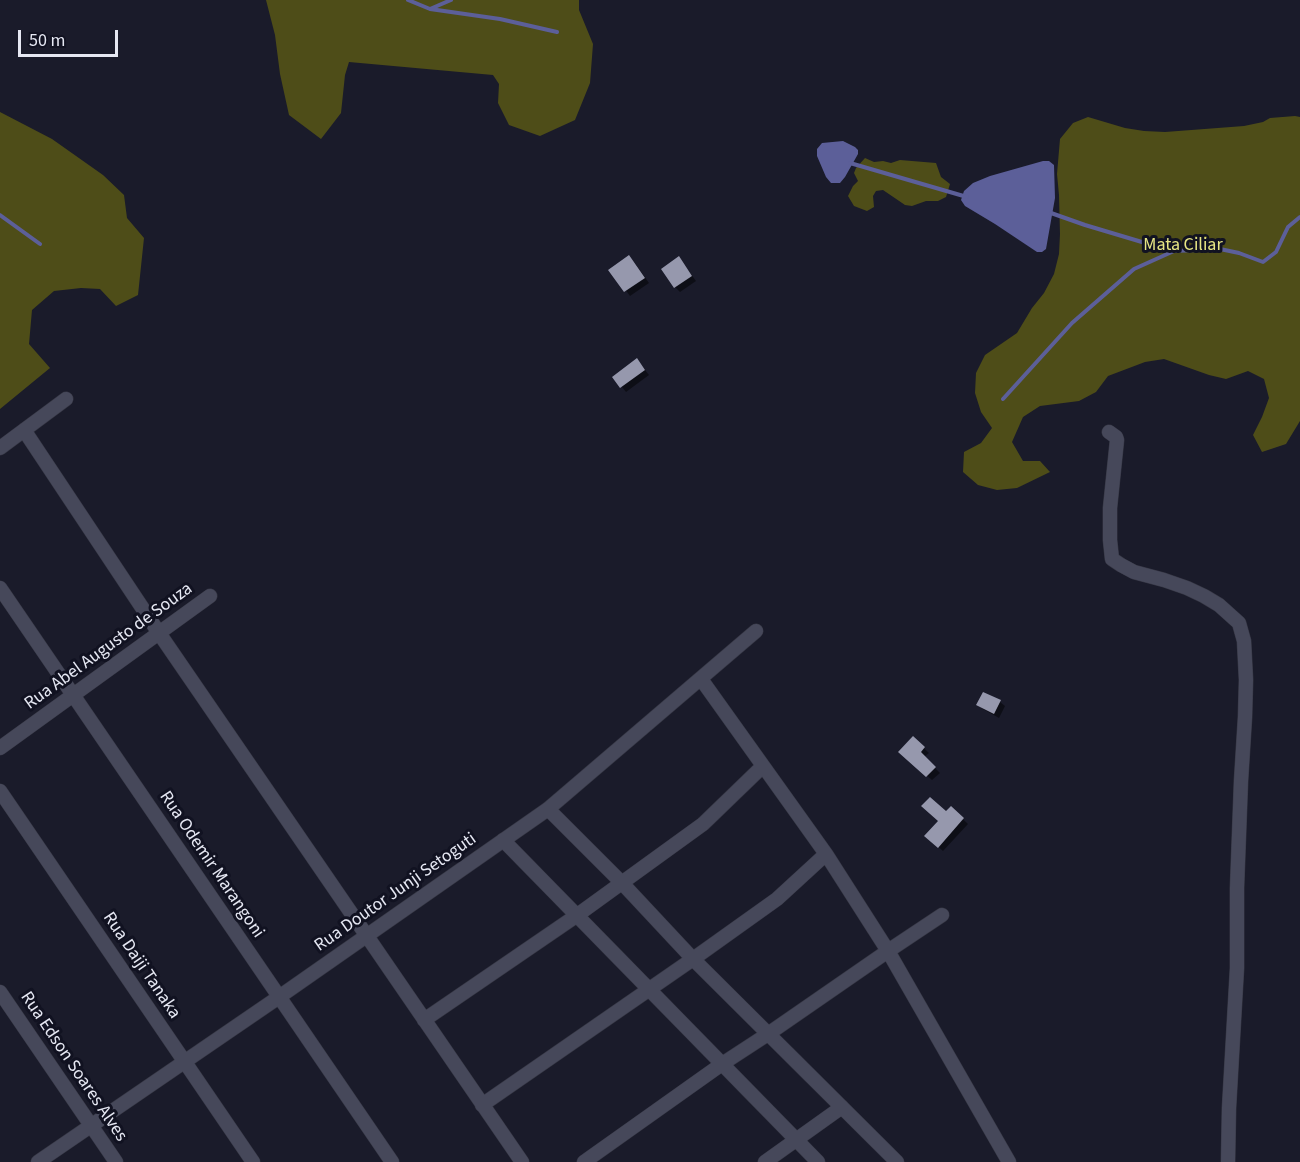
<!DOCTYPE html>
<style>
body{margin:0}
#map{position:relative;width:1300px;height:1162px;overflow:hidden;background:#1a1b2a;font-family:"Source Sans 3",sans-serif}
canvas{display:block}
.scale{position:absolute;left:18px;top:30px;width:100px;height:27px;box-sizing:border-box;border:3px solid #e6e8f3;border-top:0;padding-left:8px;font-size:18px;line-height:21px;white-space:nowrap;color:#e6e8f3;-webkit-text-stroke:4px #111221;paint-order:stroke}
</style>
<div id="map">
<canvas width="1300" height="1162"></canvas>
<div class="scale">50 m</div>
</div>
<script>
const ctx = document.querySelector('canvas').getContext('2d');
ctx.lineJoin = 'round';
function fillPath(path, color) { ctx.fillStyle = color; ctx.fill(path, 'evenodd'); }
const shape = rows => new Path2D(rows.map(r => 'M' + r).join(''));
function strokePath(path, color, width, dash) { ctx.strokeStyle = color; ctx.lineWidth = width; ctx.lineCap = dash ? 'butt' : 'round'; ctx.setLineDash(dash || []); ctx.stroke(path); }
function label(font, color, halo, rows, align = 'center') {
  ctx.font = font + ' "Source Sans 3",sans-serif'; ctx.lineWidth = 6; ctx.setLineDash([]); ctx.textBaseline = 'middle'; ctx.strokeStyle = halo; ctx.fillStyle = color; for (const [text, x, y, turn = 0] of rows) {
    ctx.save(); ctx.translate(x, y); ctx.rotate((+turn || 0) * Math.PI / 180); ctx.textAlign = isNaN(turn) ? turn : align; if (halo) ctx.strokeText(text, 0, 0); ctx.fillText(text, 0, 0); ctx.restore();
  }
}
const forest = shape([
 [266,0,579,0,579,10,593,44,590,83,575,120,540,136,509,125,498,103,499,84,493,75,349,62,345,75,341,113,321,139,289,115,280,74,275,35],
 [0,112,52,139,103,175,124,195,127,218,144,238,138,295,116,306,100,289,81,288,54,291,32,310,29,344,50,368,0,409],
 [1295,116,1300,117,1300,421,1286,444,1262,452,1253,435,1262,417,1269,398,1264,379,1248,371,1226,379,1209,375,1164,359,1145,362,1108,376,1096,392,1079,401,1040,406,1023,417,1012,442,1023,461,1040,461,1050,472,1017,488,997,490,978,485,963,472,964,452,981,443,992,428,981,412,975,393,976,373,985,355,1017,333,1032,308,1044,293,1054,274,1059,254,1060,234,1059,195,1057,174,1060,139,1073,123,1088,117,1125,128,1144,131,1165,132,1244,126,1263,122,1270,118],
 [865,158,874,162,883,161,891,163,900,160,936,163,941,177,950,184,946,197,938,201,926,201,912,206,905,205,883,190,876,191,873,196,874,207,867,211,854,206,848,196,853,186,858,181,854,173,856,168]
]);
const water = shape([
 [843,141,855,147,858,150,858,154,845,177,840,183,831,183,826,177,817,156,817,149,822,143],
 [1043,161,1049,161,1054,165,1055,198,1046,249,1042,252,1037,252,995,224,965,206,961,200,964,191,973,183,990,176]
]);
const shadow = shape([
 [679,258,696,281,680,292,675,287],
 [634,262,649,283,630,296,611,270],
 [641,365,649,375,626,392,614,377],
 [1000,702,1005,706,999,718,983,709,978,705],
 [913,738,929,753,924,757,940,773,932,780,905,757],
 [951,808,968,824,943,851,926,836]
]);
const stream = shape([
 [408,0,430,9,500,19,557,32],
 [430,9,451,0],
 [850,163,967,197],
 [1051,213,1085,225,1172,251],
 [0,215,40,244],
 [1003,399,1072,323,1134,269,1174,251,1220,249,1239,253,1263,262,1276,252,1288,227,1300,217]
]);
const building = shape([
 [629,255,645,278,624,292,608,270],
 [679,256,692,276,674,288,661,269],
 [637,358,645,370,620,388,612,377],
 [983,692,1001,700,994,714,976,705],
 [913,736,925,747,921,752,936,767,926,777,898,752],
 [930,797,946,811,951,806,964,818,938,848,924,836,938,821,921,806]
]);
const minor = shape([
 [24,430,159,633,522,1162],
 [1109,432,1116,437,1117,440,1110,508,1110,540,1112,559,1121,565,1134,572,1164,580,1187,588,1204,596,1219,605,1239,623,1244,641,1246,680,1245,717,1241,781,1237,888,1237,968,1229,1108,1228,1162],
 [0,448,66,399],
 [0,588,392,1162],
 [701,679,826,854,888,951,1009,1162],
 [0,748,210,596],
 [0,791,253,1162],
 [548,809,622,883,693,959,897,1162],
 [503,840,818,1162],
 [0,992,116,1162],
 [424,1020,576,916,703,824,763,766],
 [482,1105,693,959,777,899,826,854],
 [38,1162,279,997,548,809,756,631],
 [584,1162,722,1064,768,1034,888,951,942,915],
 [765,1162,842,1107]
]);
const parkNames = [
 ["Mata Ciliar",1183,246]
];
const streetNames = [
 ["Rua Abel Augusto de Souza",109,647,-36],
 ["Rua Odemir Marangoni",211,865,56],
 ["Rua Doutor Junji Setoguti",396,893,-35],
 ["Rua Daiji Tanaka",141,966,56],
 ["Rua Edson Soares Alves",73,1067,56]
];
fillPath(forest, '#4e4d18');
fillPath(water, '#5c5f99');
fillPath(shadow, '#0007');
strokePath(stream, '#5c5f99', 4);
fillPath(building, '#9698ad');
strokePath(minor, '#363744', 15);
strokePath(minor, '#46485a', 14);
label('18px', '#e7e684', '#111221', parkNames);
label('18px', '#e6e8f3', '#111221', streetNames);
</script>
